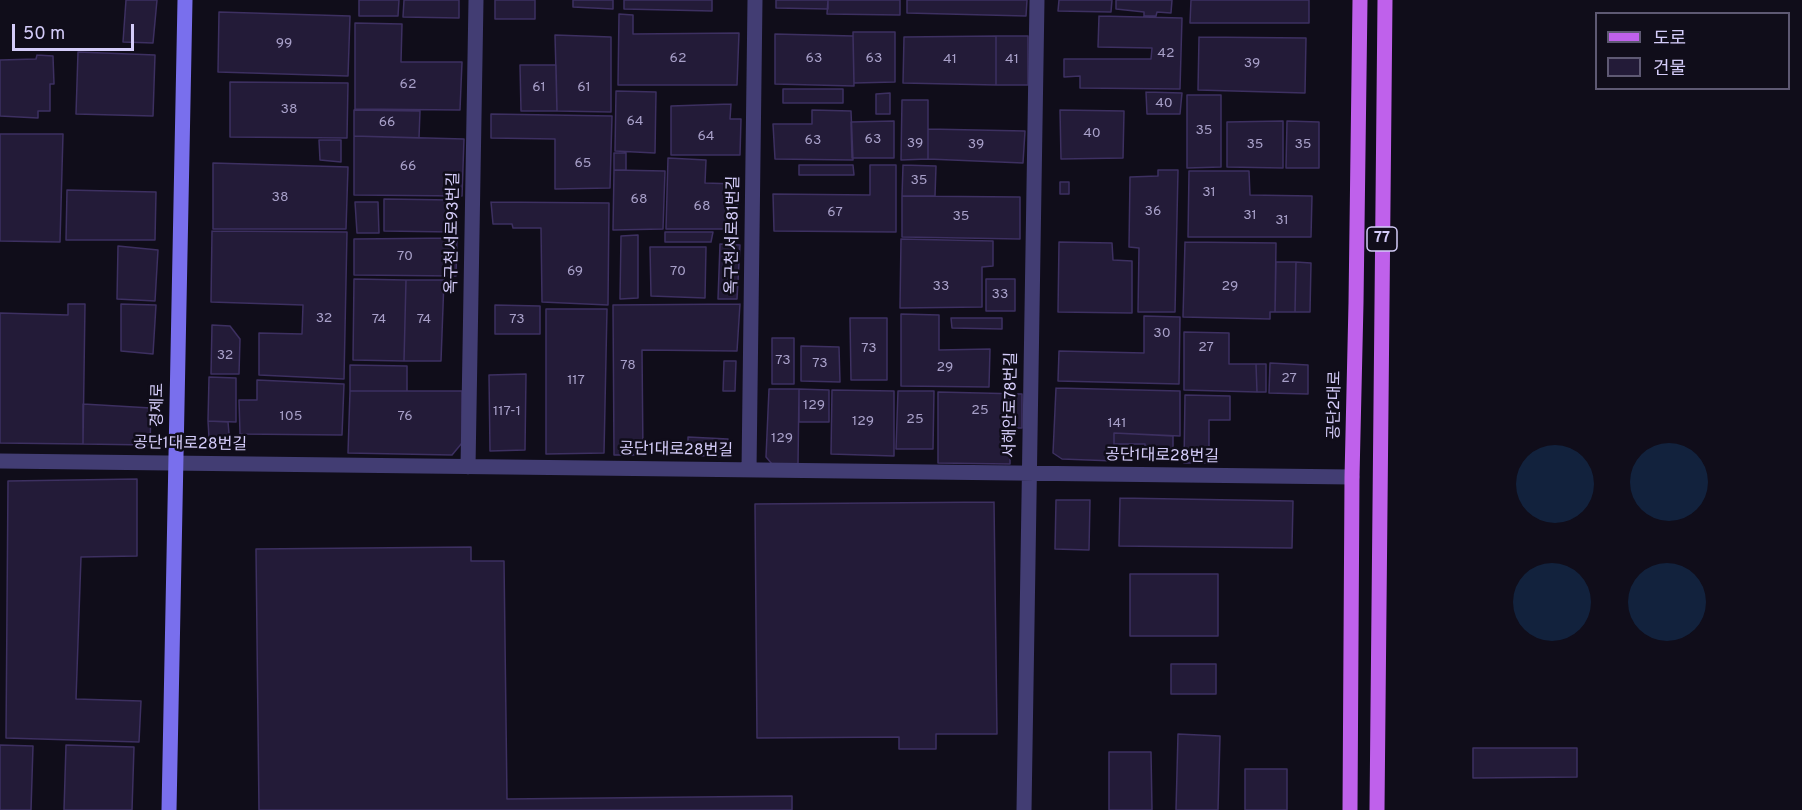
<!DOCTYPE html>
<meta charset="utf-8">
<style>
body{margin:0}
#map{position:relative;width:1802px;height:810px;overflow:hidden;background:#100d1a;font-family:Overpass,"Noto Sans KR",sans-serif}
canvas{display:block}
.legend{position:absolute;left:1595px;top:12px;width:195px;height:78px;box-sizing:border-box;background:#100d1a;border:2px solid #5e5973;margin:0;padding:8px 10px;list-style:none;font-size:18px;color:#d4ccf9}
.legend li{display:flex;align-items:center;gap:12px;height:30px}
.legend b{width:30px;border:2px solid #5e5973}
.scale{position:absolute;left:12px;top:24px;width:122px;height:27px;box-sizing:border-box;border:3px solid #d4ccf9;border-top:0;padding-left:8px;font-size:18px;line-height:21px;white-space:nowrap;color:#d4ccf9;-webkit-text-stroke:4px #100d1a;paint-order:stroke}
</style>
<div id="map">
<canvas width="1802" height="810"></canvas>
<ul class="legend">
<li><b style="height:8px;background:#bf61eb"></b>도로</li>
<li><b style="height:16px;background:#231b38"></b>건물</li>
</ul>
<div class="scale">50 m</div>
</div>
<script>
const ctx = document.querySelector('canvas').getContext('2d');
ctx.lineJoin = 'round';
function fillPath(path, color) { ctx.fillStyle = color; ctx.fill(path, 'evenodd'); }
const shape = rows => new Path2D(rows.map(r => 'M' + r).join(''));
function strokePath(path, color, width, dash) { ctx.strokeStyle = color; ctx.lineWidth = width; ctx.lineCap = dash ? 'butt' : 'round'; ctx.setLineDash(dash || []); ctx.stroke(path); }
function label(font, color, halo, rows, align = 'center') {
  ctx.font = font + ' Overpass,"Noto Sans KR",sans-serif'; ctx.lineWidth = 5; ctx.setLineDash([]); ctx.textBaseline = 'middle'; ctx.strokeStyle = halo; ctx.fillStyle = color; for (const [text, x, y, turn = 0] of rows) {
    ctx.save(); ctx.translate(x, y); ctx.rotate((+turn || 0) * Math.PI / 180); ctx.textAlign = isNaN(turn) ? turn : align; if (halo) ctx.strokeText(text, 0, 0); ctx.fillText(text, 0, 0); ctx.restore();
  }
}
const water = shape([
 '1630 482a39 39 0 1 1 78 0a39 39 0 1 1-78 0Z',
 '1516 484a39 39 0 1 1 78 0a39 39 0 1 1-78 0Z',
 '1513 602a39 39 0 1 1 78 0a39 39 0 1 1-78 0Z',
 '1628 602a39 39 0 1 1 78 0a39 39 0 1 1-78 0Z'
]);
const building = shape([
 [126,0,157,0,153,43,123,42,126,0],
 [359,0,399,0,398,16,359,16,359,0],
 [404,0,459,0,459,18,403,17,404,0],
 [495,0,535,0,535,19,495,19,495,0],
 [573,0,613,0,613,9,573,7,573,0],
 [624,0,712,0,712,11,624,9,624,0],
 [776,0,828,0,828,9,776,8,776,0],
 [828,0,900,0,900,15,827,14,828,0],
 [907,0,1027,0,1026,16,907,13,907,0],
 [1059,0,1112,0,1111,12,1058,11,1059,0],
 [1116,0,1172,0,1171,13,1157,12,1156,16,1144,16,1144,12,1116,9,1116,0],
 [1191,0,1309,0,1309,23,1190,23,1191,0],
 [219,12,350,16,348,76,218,72,219,12],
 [619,14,633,15,633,34,739,33,737,85,618,85,619,14],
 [1099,16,1182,18,1180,89,1080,88,1080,76,1064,77,1064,59,1151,59,1152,48,1098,47,1099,16],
 [355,23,402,24,401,62,462,62,460,110,355,109,355,23],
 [853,32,895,32,895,82,854,83,853,32],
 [775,34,853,36,854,86,775,84,775,34],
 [555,35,611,37,611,112,557,111,555,35],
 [996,36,1028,36,1028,85,996,85,996,36],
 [996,36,996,85,903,83,904,37,996,36],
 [1199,37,1306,38,1305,93,1198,90,1199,37],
 [78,52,155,55,153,116,76,114,78,52],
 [37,55,53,56,54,84,50,84,50,111,38,111,38,118,0,116,0,60,36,59,37,55],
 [520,65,556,65,557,111,521,111,520,65],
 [230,82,348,83,347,138,230,137,230,82],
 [783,89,843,89,843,103,783,103,783,89],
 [616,91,656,92,655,153,615,151,616,91],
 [1146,92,1182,93,1180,114,1147,114,1146,92],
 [890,93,890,114,876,114,876,94,890,93],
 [1187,95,1221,95,1221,167,1187,168,1187,95],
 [902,100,928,100,928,159,901,160,902,100],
 [731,104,730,119,741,119,740,155,671,155,671,106,731,104],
 [354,110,420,111,419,138,354,136,354,110],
 [812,110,851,111,853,160,775,159,773,124,812,124,812,110],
 [1060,110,1124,111,1123,158,1061,159,1060,110],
 [491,114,612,116,610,188,555,189,555,139,491,138,491,114],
 [894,121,894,158,852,158,851,122,894,121],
 [1283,121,1283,168,1227,167,1227,122,1283,121],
 [1287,121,1319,122,1319,168,1286,168,1287,121],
 [928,129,1025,131,1023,163,928,159,928,129],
 [0,134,63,134,60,242,0,241,0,134],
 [354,136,464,139,462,196,354,195,354,136],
 [319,140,341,140,341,162,320,160,319,140],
 [614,153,626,153,626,170,614,170,614,153],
 [668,158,706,160,705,183,738,184,737,229,666,229,668,158],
 [213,163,348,167,346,229,213,229,213,163],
 [799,165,853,165,854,175,799,175,799,165],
 [870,165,896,165,896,232,774,231,773,194,870,195,870,165],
 [903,165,936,166,935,196,902,196,903,165],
 [614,170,665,171,663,229,613,230,614,170],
 [1158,170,1178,170,1175,312,1138,312,1139,248,1129,247,1130,177,1158,176,1158,170],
 [1189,171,1249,171,1250,195,1312,196,1311,237,1188,237,1189,171],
 [1060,182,1069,182,1069,194,1060,194,1060,182],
 [67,190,156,192,155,240,66,240,67,190],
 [902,196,1020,197,1020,239,902,237,902,196],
 [384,199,452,200,452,232,384,231,384,199],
 [355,202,378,202,379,233,357,233,355,202],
 [491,202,609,203,608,305,542,302,541,228,513,228,512,224,493,224,491,202],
 [212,231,347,232,344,379,259,375,259,333,302,334,303,305,211,302,212,231],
 [665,232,713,232,711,242,665,242,665,232],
 [638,235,638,298,620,299,621,236,638,235],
 [457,238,456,276,354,275,354,239,457,238],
 [901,239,993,241,993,266,982,267,982,307,900,308,901,239],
 [1059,242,1112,243,1113,260,1132,261,1132,313,1058,312,1059,242],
 [1185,242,1276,243,1275,312,1270,312,1270,319,1183,317,1185,242],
 [720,244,740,245,737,299,718,299,720,244],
 [118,246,158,250,155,301,117,299,118,246],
 [650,247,706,247,705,298,651,296,650,247],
 [1276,262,1296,262,1295,312,1275,312,1276,262],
 [1296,262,1311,263,1310,312,1295,312,1296,262],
 [354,279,406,280,404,361,353,360,354,279],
 [986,279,1015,279,1015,311,986,311,986,279],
 [406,280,444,280,441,361,404,361,406,280],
 [68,304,85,304,83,444,0,443,0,313,68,315,68,304],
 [121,304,156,305,153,354,121,351,121,304],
 [740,304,737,351,642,350,643,455,614,455,613,305,740,304],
 [495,305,540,306,540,334,495,334,495,305],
 [546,309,607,309,604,453,546,454,546,309],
 [901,314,939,315,939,350,990,349,989,387,901,386,901,314],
 [1144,316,1180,317,1179,384,1058,381,1059,351,1144,353,1144,316],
 [850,318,887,318,887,380,851,380,850,318],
 [951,318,1002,318,1002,329,952,328,951,318],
 [212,325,230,326,240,339,239,374,211,374,212,325],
 [1184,332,1229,333,1229,364,1256,364,1257,392,1184,390,1184,332],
 [772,338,794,338,794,384,772,384,772,338],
 [801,346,839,347,840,382,801,381,801,346],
 [724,361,736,361,735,391,723,391,724,361],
 [1270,363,1308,365,1308,394,1269,393,1270,363],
 [1256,364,1266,364,1266,392,1257,392,1256,364],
 [350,365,407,366,407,391,350,391,350,365],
 [526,374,525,450,490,451,489,375,526,374],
 [209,377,236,378,236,422,208,421,209,377],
 [257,380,344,384,342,435,240,434,239,400,257,400,257,380],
 [1056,388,1180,391,1180,436,1114,433,1114,461,1062,459,1053,453,1056,388],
 [769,389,799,389,798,465,772,464,766,457,769,389],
 [799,389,829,390,829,422,799,422,799,389],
 [832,390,894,391,894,456,831,454,832,390],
 [350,391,462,391,462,443,452,455,348,453,350,391],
 [898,391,934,391,933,449,896,449,898,391],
 [938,392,1022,394,1022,428,1010,428,1010,464,938,463,938,392],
 [1185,395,1230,396,1230,420,1209,420,1209,463,1184,463,1185,395],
 [83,404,151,408,150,445,83,444,83,404],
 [208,421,228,422,230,445,213,443,209,438,208,421],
 [1114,433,1173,436,1173,457,1145,456,1145,444,1114,444,1114,433],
 [688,437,728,439,727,457,688,455,688,437],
 [137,479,137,556,81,557,76,699,141,701,139,742,6,738,8,481,137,479],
 [1120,498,1293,501,1292,548,1119,546,1120,498],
 [1056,500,1090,500,1089,550,1055,549,1056,500],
 [994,502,997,734,936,734,936,749,899,749,899,737,757,738,755,504,994,502],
 [471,547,471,561,504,561,507,799,792,796,792,810,259,810,256,549,471,547],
 [1130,574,1218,574,1218,636,1130,636,1130,574],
 [1171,664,1216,664,1216,694,1171,694,1171,664],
 [1178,734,1220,736,1218,810,1176,810,1178,734],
 [0,745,33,746,31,810,0,810,0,745],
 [66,745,134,747,132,810,64,810,66,745],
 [1473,748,1577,748,1577,777,1473,778,1473,748],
 [1109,752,1151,752,1152,810,1109,810,1109,752],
 [1245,769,1287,769,1287,810,1245,810,1245,769]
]);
const street = shape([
 [0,461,1352,477],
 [468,467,476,0],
 [749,470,755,0],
 [1024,810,1037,0]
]);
const secondary = shape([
 [169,810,185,0]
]);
const primary = shape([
 [1350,810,1352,477,1356,303,1360,0],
 [1377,810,1385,0]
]);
const numberNames = [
 ["99",284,44],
 ["42",1166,54],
 ["62",678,59],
 ["63",814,59],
 ["63",874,59],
 ["41",950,60],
 ["41",1012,60],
 ["39",1252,64],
 ["62",408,85],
 ["61",539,88],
 ["61",584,88],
 ["40",1164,104],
 ["38",289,110],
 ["64",635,122],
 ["66",387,123],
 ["35",1204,131],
 ["40",1092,134],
 ["64",706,137],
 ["63",873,140],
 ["63",813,141],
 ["39",915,144],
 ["39",976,145],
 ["35",1255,145],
 ["35",1303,145],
 ["65",583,164],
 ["66",408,167],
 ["35",919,181],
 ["31",1209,193],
 ["38",280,198],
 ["68",639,200],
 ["68",702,207],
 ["36",1153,212],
 ["67",835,213],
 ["31",1250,216],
 ["35",961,217],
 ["31",1282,221],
 ["70",405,257],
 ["69",575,272],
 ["70",678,272],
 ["33",941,287],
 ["29",1230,287],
 ["33",1000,295],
 ["32",324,319],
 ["74",379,320],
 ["74",424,320],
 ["73",517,320],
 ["30",1162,334],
 ["27",1206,348],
 ["73",869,349],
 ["32",225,356],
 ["73",783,361],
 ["73",820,364],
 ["78",628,366],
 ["29",945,368],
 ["27",1289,379],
 ["117",576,381],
 ["129",814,406],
 ["25",980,411],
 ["117-1",507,412],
 ["105",291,417],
 ["76",405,417],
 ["25",915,420],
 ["129",863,422],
 ["141",1117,424],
 ["129",782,439]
];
const shields = [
 [1382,239,30]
];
const shieldNames = [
 ["77",1382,239]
];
const streetNames = [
 ["옥구천서로93번길",454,233,-89],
 ["옥구천서로81번길",734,235,-89],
 ["경제로",159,405,-89],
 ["서해안로78번길",1012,405,-89],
 ["공단2대로",1336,405,-89],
 ["공단1대로28번길",190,445,1],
 ["공단1대로28번길",676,451,1],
 ["공단1대로28번길",1162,457,1]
];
fillPath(water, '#12223d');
fillPath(building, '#231b38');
strokePath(building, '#3d3061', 1.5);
strokePath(street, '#423d73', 15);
strokePath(secondary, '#796fed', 15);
strokePath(primary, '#bf61eb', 15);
label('14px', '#a8a0c9', null, numberNames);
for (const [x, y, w] of shields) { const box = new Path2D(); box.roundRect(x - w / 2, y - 12, w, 24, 4.5); ctx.fillStyle = '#100d1a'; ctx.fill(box); strokePath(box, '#d4ccf9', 1.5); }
label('bold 15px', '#d4ccf9', null, shieldNames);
label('16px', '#d4ccf9', '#100d1a', streetNames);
</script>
